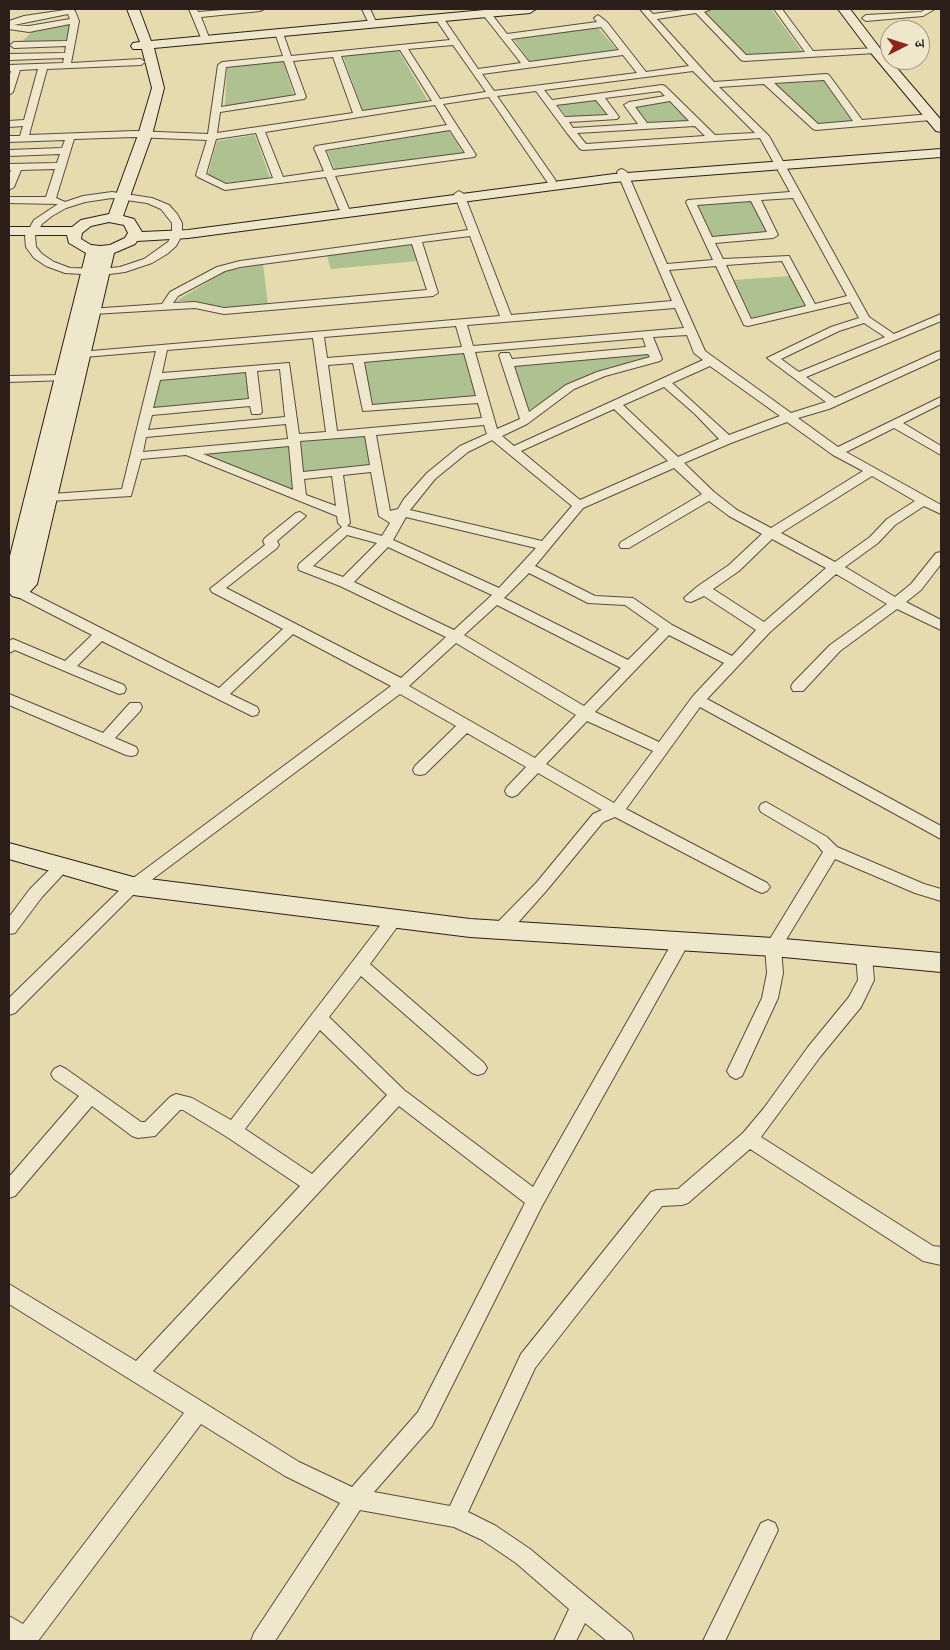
<!DOCTYPE html>
<meta charset="utf-8">
<style>
body{margin:0}
#map{position:relative;width:950px;height:1650px;overflow:hidden;background:#e6daaf;font-family:"IM FELL French Canon","Noto Serif Devanagari",serif}
canvas{display:block}
.frame{position:absolute;inset:0;border:10px solid #2c1e19;pointer-events:none}
.north{position:absolute;left:880px;top:20px;width:50px;height:50px;box-sizing:border-box;background:#efe7cb;border:1px solid #a19784;border-radius:50%;rotate:85deg;font-size:14px;font-weight:700;line-height:20px;text-align:center;color:#2c1e19}
.north::after{content:'';display:block;margin:auto;width:18px;height:22px;background:#8f2418;clip-path:polygon(50% 0,100% 100%,50% 72%,0 100%)}
</style>
<div id="map">
<canvas width="950" height="1650"></canvas>
<div class="frame"></div>
<div class="north">उ</div>
</div>
<script>
const ctx = document.querySelector('canvas').getContext('2d');
ctx.lineJoin = 'round';
function fillPath(path, color) { ctx.fillStyle = color; ctx.fill(path, 'evenodd'); }
const shape = rows => new Path2D(rows.map(r => 'M' + r).join(''));
function strokePath(path, color, width, dash) { ctx.strokeStyle = color; ctx.lineWidth = width; ctx.lineCap = dash ? 'butt' : 'round'; ctx.setLineDash(dash || []); ctx.stroke(path); }
const green = shape([
 [723,9,771,9,803,53,746,57,705,11],
 [71,24,68,42,19,44,34,30],
 [598,28,618,51,530,62,513,38],
 [398,50,428,101,363,111,343,56],
 [283,61,294,96,225,106,227,66],
 [823,80,852,122,819,124,773,84],
 [597,98,610,115,568,118,557,104],
 [668,101,688,121,647,124,633,106],
 [449,131,464,154,335,170,327,151],
 [255,135,270,178,227,183,208,174,217,141],
 [752,200,769,232,713,237,698,204],
 [412,244,418,261,331,269,327,256],
 [263,264,268,305,223,308,195,301,176,301,228,270],
 [790,276,805,306,752,318,734,280],
 [465,353,476,396,372,406,364,362],
 [647,354,648,359,586,376,527,411,514,365],
 [247,372,250,400,154,408,160,380],
 [365,434,371,466,303,473,299,440],
 [290,446,295,490,200,454]
]);
const street = shape([
 [72,9,75,11,79,21,71,63,141,59,145,62,141,65,47,69,29,135,134,131,208,134,218,65,222,62,283,56,275,33,279,30,283,33,291,56,450,40,435,18,439,15,442,16,478,69,521,63,484,16,484,12,490,12,507,34,597,22,594,18,598,15,607,22,646,72,689,66,640,9,648,9,653,14,691,9,711,9,704,12,746,55,805,52,774,9,782,9,813,51,878,48,879,50,875,53,744,61,741,60,696,13,657,19,714,82,826,74,829,75,862,120,931,114,936,117,931,120,816,130,813,129,764,84,719,87,769,136,869,317,894,334,941,314,941,321,806,377,835,398,937,352,941,351,941,358,829,409,798,418,838,447,941,397,941,404,903,423,941,446,941,455,894,428,846,452,941,505,941,514,924,506,895,525,878,543,845,567,895,597,911,584,936,553,941,552,941,564,921,590,906,602,941,620,941,630,897,609,840,651,803,691,793,691,791,687,793,683,830,645,887,604,836,574,770,632,707,699,941,826,941,839,700,707,626,809,767,883,770,887,767,891,762,893,757,891,615,817,603,822,547,890,507,935,501,937,495,935,493,930,495,925,537,882,593,814,602,810,538,773,517,795,512,797,507,795,505,791,507,787,526,767,467,733,425,774,420,775,415,774,413,770,415,766,456,726,400,694,138,890,15,1013,9,1015,9,998,128,882,391,686,293,634,230,694,257,707,259,711,257,715,252,716,102,641,77,666,124,685,126,689,124,693,119,694,15,650,9,653,9,641,13,639,65,661,92,635,14,595,12,592,14,589,24,589,219,688,283,629,212,592,210,589,265,545,263,541,265,538,296,513,300,512,306,516,277,541,279,545,277,548,226,588,401,678,446,637,340,586,299,570,298,567,299,564,342,527,338,523,337,516,186,455,141,459,131,496,34,502,32,499,38,495,122,489,156,351,72,358,68,357,66,355,68,353,500,316,470,236,422,242,438,293,433,296,224,314,195,308,93,314,89,313,88,311,89,309,162,304,170,292,217,267,240,261,468,230,454,194,459,191,464,194,511,315,672,301,617,172,619,170,622,169,627,172,667,264,713,260,686,202,688,200,790,192,760,138,583,150,580,149,567,133,536,91,497,96,556,181,554,183,548,183,489,97,443,104,476,155,474,157,335,176,349,209,344,212,339,209,326,177,225,190,198,177,196,175,207,140,134,137,74,139,56,198,65,202,83,196,112,192,152,198,169,205,177,214,182,223,182,235,176,246,167,254,152,263,125,272,102,275,65,273,46,266,34,258,26,247,25,236,34,220,58,204,9,203,9,197,46,197,55,169,21,170,14,187,9,190,9,176,11,170,9,170,9,164,57,163,60,154,9,156,9,150,62,148,65,140,9,142,9,136,20,136,23,126,9,127,9,121,24,120,38,69,20,70,13,92,9,95,9,78,11,71,9,71,9,65,63,63,64,58,9,60,9,54,65,53,66,46,14,48,10,45,14,42,67,41,70,24,29,32,9,29,9,21,24,16,72,9],
 [68,14,70,19,29,26,14,25,68,14],
 [601,27,619,50,529,62,511,39,601,27],
 [453,45,472,72,486,92,440,99,408,49,453,45],
 [400,50,432,101,362,111,341,56,400,50],
 [623,55,637,73,494,91,482,74,623,55],
 [333,57,353,113,217,133,220,112,304,99,306,97,293,61,333,57],
 [284,61,296,95,221,107,226,67,284,61],
 [693,71,755,133,715,135,665,86,662,85,552,100,544,90,693,71],
 [824,80,853,121,818,124,774,83,824,80],
 [660,91,665,96,629,102,624,105,638,124,573,128,569,122,617,119,619,117,605,98,660,91],
 [596,100,608,115,565,117,556,105,596,100],
 [670,101,689,121,647,123,635,107,670,101],
 [435,105,447,125,316,146,314,148,324,171,283,177,265,132,435,105],
 [695,126,705,136,586,144,577,133,695,126],
 [450,130,465,153,333,170,325,150,450,130],
 [256,133,273,178,226,184,206,174,216,139,256,133],
 [112,198,147,203,161,209,172,223,172,235,168,242,144,259,120,267,102,269,70,268,54,262,42,254,36,247,35,236,42,224,52,216,66,208,85,202,112,198],
 [793,198,847,296,815,304,789,256,723,259,715,243,773,238,778,235,761,200,793,198],
 [751,201,767,232,712,237,697,205,751,201],
 [412,244,427,290,224,308,195,302,173,303,178,296,225,271,240,267,412,244],
 [782,261,806,306,751,319,726,265,782,261],
 [716,266,744,325,748,326,850,302,859,318,831,327,767,358,826,402,791,413,705,351,669,270,716,266],
 [675,308,684,328,473,346,467,325,675,308],
 [864,323,885,337,799,372,781,359,839,331,864,323],
 [456,326,462,347,327,358,324,337,456,326],
 [687,335,694,353,703,360,514,446,502,436,527,424,574,389,605,376,660,361,662,359,653,337,687,335],
 [313,338,326,432,299,434,289,363,162,373,167,350,313,338],
 [643,338,646,347,512,359,509,353,501,353,499,355,520,419,497,429,475,352,643,338],
 [464,353,476,396,372,405,364,362,464,353],
 [648,354,650,357,597,372,566,385,529,412,514,366,648,354],
 [353,363,363,411,478,403,482,418,337,431,328,365,353,363],
 [710,366,780,416,729,435,672,383,710,366],
 [280,369,285,417,148,430,152,415,250,406,252,414,260,414,262,412,257,371,280,369],
 [246,372,249,399,153,408,160,380,246,372],
 [664,387,695,414,719,439,678,457,623,405,664,387],
 [614,409,668,461,580,500,521,451,614,409],
 [787,422,833,455,863,471,771,528,737,510,714,492,684,463,731,443,787,422],
 [286,424,288,439,143,452,146,437,286,424],
 [484,425,487,434,460,446,427,473,404,499,398,509,390,511,376,435,484,425],
 [365,436,370,465,303,472,300,441,365,436],
 [492,440,572,506,542,541,410,510,435,479,468,452,492,440],
 [289,446,293,490,203,454,289,446],
 [674,468,702,494,621,542,619,545,621,548,629,548,709,501,729,516,762,534,729,565,698,586,684,598,686,601,691,602,704,596,756,630,732,656,672,625,633,598,595,596,535,566,583,508,674,468],
 [371,472,379,516,390,523,382,536,347,526,350,523,343,475,371,472],
 [332,476,336,506,306,495,304,479,332,476],
 [872,476,915,501,887,519,870,537,835,562,781,533,872,476],
 [406,517,536,548,499,588,393,540,406,517],
 [347,535,377,543,343,577,313,566,347,535],
 [772,539,826,568,764,622,713,589,739,571,772,539],
 [388,547,492,595,454,630,354,582,388,547],
 [529,573,588,603,625,605,659,629,628,660,504,598,529,573],
 [497,605,621,668,584,706,464,635,497,605],
 [669,635,724,663,693,696,659,742,595,712,669,635],
 [456,643,576,715,535,758,409,686,456,643],
 [587,721,653,751,614,803,546,764,587,721],
 [189,9,197,9,198,12,236,9,264,9,260,11,201,17,210,40,206,43,202,40,189,9],
 [362,9,370,9,377,24,376,26,370,26,362,9],
 [926,9,935,9,923,16,866,21,862,18,866,15,921,12,926,9],
 [62,375,66,376,68,378,66,380,9,382,9,376,62,375],
 [9,694,103,733,130,703,140,703,142,707,140,711,115,738,136,747,138,751,136,755,131,756,126,755,9,705,9,694],
 [766,802,827,837,837,847,924,884,941,889,941,901,915,893,835,859,781,948,783,973,778,998,742,1076,736,1079,730,1076,727,1071,762,998,767,973,765,947,823,852,817,845,761,812,759,808,761,804,766,802],
 [62,860,67,862,70,866,67,870,42,897,15,933,9,934,9,917,30,889,57,862,62,860],
 [395,913,401,914,403,919,370,964,484,1063,487,1068,484,1073,478,1075,472,1073,361,976,329,1017,404,1090,533,1187,676,936,682,934,688,936,690,941,542,1206,432,1426,374,1492,450,1506,521,1354,651,1192,657,1190,678,1189,743,1133,764,1108,808,1047,849,997,858,980,856,956,858,951,864,949,870,951,872,956,874,980,861,1007,820,1057,761,1137,933,1246,941,1247,941,1265,923,1261,750,1149,688,1203,682,1205,662,1206,535,1368,468,1512,496,1526,530,1549,631,1633,634,1641,607,1641,585,1623,576,1641,554,1641,569,1609,516,1563,482,1540,454,1527,360,1510,275,1641,251,1641,254,1633,340,1503,285,1476,201,1424,38,1641,10,1641,9,1616,23,1624,184,1413,9,1304,9,1284,136,1361,300,1186,227,1137,183,1110,180,1110,155,1136,138,1138,132,1136,92,1106,15,1196,9,1198,9,1177,79,1096,54,1079,51,1074,54,1069,60,1066,66,1069,141,1122,145,1122,170,1097,176,1094,192,1098,231,1120,389,914,395,913],
 [320,1030,387,1095,312,1174,245,1129,320,1030],
 [399,1106,525,1203,418,1412,352,1487,299,1462,153,1371,399,1106],
 [768,1520,775,1523,778,1530,725,1641,703,1641,761,1523,768,1520]
]);
const secondary = shape([
 [127,9,139,9,151,41,495,9,536,9,530,13,154,48,164,88,152,135,123,216,134,219,142,232,188,230,614,174,941,149,941,157,614,182,188,238,137,241,135,244,114,253,37,584,26,596,19,598,12,596,9,592,9,560,86,253,69,243,67,235,9,235,9,227,72,227,81,220,109,214,138,135,152,88,142,49,133,49,131,46,133,43,140,42,127,9],
 [109,222,124,225,128,233,125,238,110,245,100,246,91,245,81,239,82,233,91,226,109,222],
 [838,9,850,9,879,47,941,120,941,132,936,131,871,53,838,9],
 [9,843,133,877,470,919,773,938,941,953,941,972,773,956,470,937,133,895,9,859,9,843]
]);
fillPath(green, '#aec190');
strokePath(street, '#5a4d3e', 2);
strokePath(secondary, '#2c1e19', 2);
fillPath(street, '#efe7cb');
fillPath(secondary, '#efe7cb');
</script>
